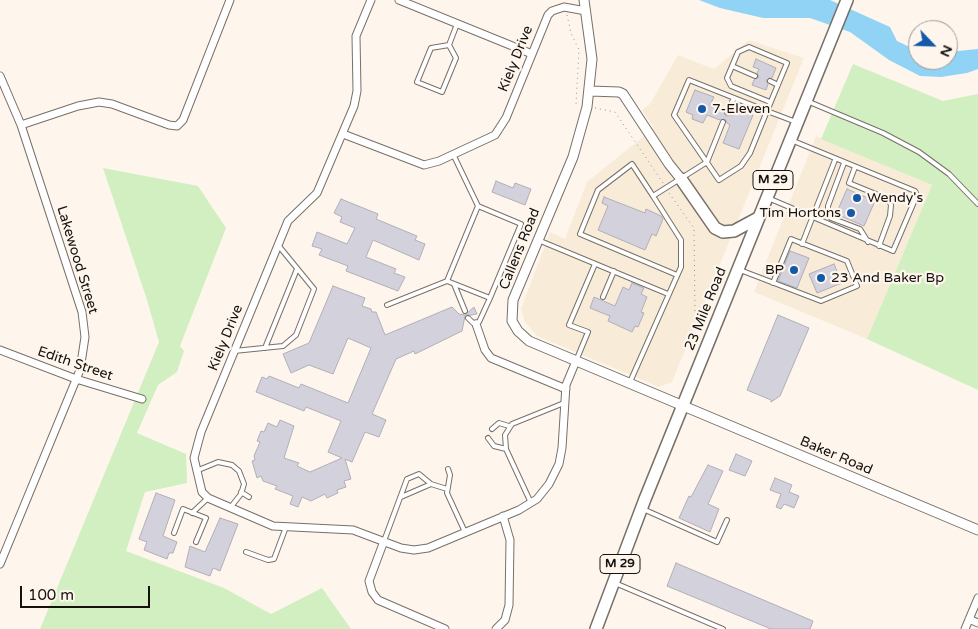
<!DOCTYPE html>
<style>
body{margin:0}
#map{position:relative;width:978px;height:629px;overflow:hidden;background:#fef6ed;font-family:"Varela Round",sans-serif}
canvas{display:block}
.north{position:absolute;left:908px;top:20px;width:50px;height:50px;box-sizing:border-box;background:#fef6ed;border:1px solid #a09a94;border-radius:50%;rotate:114deg;font-size:14px;font-weight:700;line-height:20px;text-align:center;color:#14110e}
.north::after{content:'';display:block;margin:auto;width:18px;height:22px;background:#1459a9;clip-path:polygon(50% 0,100% 100%,50% 72%,0 100%)}
.scale{position:absolute;left:20px;top:586px;width:130px;height:22px;box-sizing:border-box;border:2px solid #14110e;border-top:0;padding-left:6px;font-size:15px;line-height:18px;white-space:nowrap;color:#14110e;-webkit-text-stroke:4px #fef6ed;paint-order:stroke}
</style>
<div id="map">
<canvas width="978" height="629"></canvas>
<div class="north">N</div>
<div class="scale">100 m</div>
</div>
<script>
const ctx = document.querySelector('canvas').getContext('2d');
ctx.lineJoin = 'round';
function fillPath(path, color) { ctx.fillStyle = color; ctx.fill(path, 'evenodd'); }
const shape = rows => new Path2D(rows.map(r => 'M' + r).join(''));
function strokePath(path, color, width, dash) { ctx.strokeStyle = color; ctx.lineWidth = width; ctx.lineCap = dash ? 'butt' : 'round'; ctx.setLineDash(dash || []); ctx.stroke(path); }
function label(font, color, halo, rows, align = 'center') {
  ctx.font = font + ' "Varela Round",sans-serif'; ctx.lineWidth = 4.5; ctx.setLineDash([]); ctx.textBaseline = 'middle'; ctx.strokeStyle = halo; ctx.fillStyle = color; for (const [text, x, y, turn = 0] of rows) {
    ctx.save(); ctx.translate(x, y); ctx.rotate((+turn || 0) * Math.PI / 180); ctx.textAlign = isNaN(turn) ? turn : align; if (halo) ctx.strokeText(text, 0, 0); ctx.fillText(text, 0, 0); ctx.restore();
  }
}
const commercial = shape([
 [749,40,804,58,672,382,659,387,537,336,525,322,521,309,550,232,565,239,587,182,654,128,642,110,650,104,678,55,714,69],
 [816,136,932,185,867,339,754,292]
]);
const green = shape([
 [853,64,943,101,978,94,978,390,867,339,932,185,821,139],
 [103,168,198,186,226,228,180,346,184,351,177,372,158,385,137,433,186,454,187,483,145,492,126,551,224,588,271,614,322,588,351,629,40,629,159,342,147,300]
]);
const water = shape([
 [699,0,830,0,890,27,897,41,918,51,918,60,948,60,948,52,978,49,978,69,967,73,941,77,920,76,889,60,850,32,810,18,763,18,720,8]
]);
const building = shape([
 [756,59,776,68,772,78,766,80,768,84,766,90,752,85,754,80,759,77,757,73,759,69,753,67,756,59],
 [695,90,714,97,710,105,723,111,726,116,734,115,737,109,753,115,739,149,723,143,730,125,727,123,725,119,720,120,707,115,703,123,692,119,693,115,686,112,695,90],
 [496,181,513,188,515,183,531,189,525,205,492,192,496,181],
 [847,189,875,201,864,226,836,214,847,189],
 [604,197,645,213,646,209,661,216,663,219,656,236,652,234,645,250,598,230,608,206,602,203,604,197],
 [341,199,378,214,376,219,417,236,415,240,425,244,419,260,373,240,366,257,396,269,394,273,405,277,398,291,346,271,348,266,319,255,322,249,312,246,317,232,347,244,355,228,340,222,342,217,334,213,341,199],
 [790,251,809,258,797,288,778,281,790,251],
 [834,264,842,283,817,293,809,274,834,264],
 [632,283,644,288,641,294,647,297,641,312,644,313,638,327,635,326,632,332,608,321,610,316,590,308,594,297,615,306,623,287,629,290,632,283],
 [333,286,365,298,362,306,371,309,372,312,376,312,385,335,452,307,459,314,465,315,474,307,477,314,465,316,462,331,415,354,414,351,396,359,372,414,386,420,379,437,365,432,352,462,345,459,351,479,344,481,346,487,337,490,338,493,327,498,325,494,311,501,302,497,298,507,290,504,293,496,275,489,277,486,263,481,261,476,257,478,252,461,255,460,254,456,260,442,257,441,261,431,264,432,268,423,277,427,280,420,294,426,284,458,299,463,297,466,310,472,342,458,328,452,341,421,306,407,304,411,256,392,262,377,267,379,269,376,299,388,301,384,348,403,371,348,348,338,333,374,309,365,291,373,283,354,309,343,333,286],
 [778,315,809,328,780,396,771,402,771,400,747,390,778,315],
 [736,454,752,461,745,476,729,470,736,454],
 [708,465,723,471,708,504,719,509,710,532,679,518,689,496,691,497,708,465],
 [775,478,792,485,789,492,799,496,794,508,784,504,781,509,776,507,781,494,770,490,775,478],
 [156,493,175,500,163,536,177,542,173,553,169,553,167,559,144,550,147,542,139,539,156,493],
 [220,518,238,524,220,571,213,568,210,576,185,567,190,546,205,552,220,518],
 [676,563,813,621,810,629,771,629,667,586,676,563]
]);
const path = shape([
 [567,15,571,33,579,50,576,104,579,104],
 [595,108,615,112,663,183],
 [669,193,694,228,695,312]
]);
const service = shape([
 [449,45,431,48,417,82,442,92,456,58,449,45,457,24],
 [732,66,755,76],
 [770,81,778,85],
 [807,101,883,133,919,152,949,174,978,204],
 [770,102,731,86,727,78,738,52,749,47,787,63,767,111,750,153,741,166,719,180,674,115,689,80,767,111,796,122],
 [727,112,734,98],
 [453,154,478,206,521,224,490,298,447,281,478,206],
 [844,163,828,206,828,212,831,218,860,229,868,242],
 [855,167,849,183,888,199,891,205,890,216,879,246],
 [653,196,632,164,598,190,580,234,677,275],
 [768,198,893,251,917,195,915,191,791,140],
 [538,240,668,294],
 [802,244,835,160],
 [740,270,821,301,857,286,847,261,791,239,773,283],
 [454,284,465,311],
 [603,297,614,271],
 [387,305,447,281],
 [468,318,473,323,479,322,490,298],
 [265,348,297,269],
 [234,351,283,346,296,335,314,289,278,245],
 [576,361,588,332,569,325,595,264],
 [630,382,681,267,681,240,653,196,707,162,723,122],
 [492,429,499,423,509,426],
 [488,438,494,446,506,449],
 [448,469,450,475,447,493,465,532],
 [196,471,218,462,232,465,239,471,244,484,241,494,230,508],
 [241,492,249,497],
 [401,497,431,484],
 [531,503,506,449,505,435,512,424,564,403],
 [643,509,717,542,727,520],
 [192,513,208,498],
 [174,533,183,509,206,518,196,542],
 [384,541,407,479,419,474,431,484,447,489],
 [246,552,268,560,274,559,286,527],
 [615,583,723,629]
]);
const minor = shape([
 [371,0,356,36,357,91,354,106,317,193,288,221,201,432,194,458,202,492,208,498,273,526,353,530,401,548,414,550,428,548,519,510,537,499,549,484,559,464,562,448,566,385,576,361],
 [399,0,532,54],
 [0,76,21,125,82,312,85,337,80,370,0,564],
 [21,125,78,106,99,102,112,104,169,125,177,126,183,120,230,0],
 [343,134,424,165,439,161,495,135,506,118,548,15,552,11,564,7,586,11],
 [476,324,485,350,491,358,566,389],
 [0,350,76,379,142,399],
 [384,541,369,581,372,592,378,600,445,629],
 [969,619,978,623],
 [496,629,505,620,509,605,510,540,503,516],
 [965,629,978,598]
]);
const tertiary = shape([
 [584,0,592,59,587,107,573,157,513,300,512,321,518,331,529,341,978,530],
 [590,91,619,92,623,94,669,164,681,179]
]);
const primary = shape([
 [681,179,715,228,723,232,734,231,758,218],
 [596,629,645,499,847,0]
]);
const markers = [
 [702,109,5,"#1459a9"],
 [857,198,5,"#1459a9"],
 [851,213,5,"#1459a9"],
 [794,270,5,"#1459a9"],
 [821,278,5,"#1459a9"]
];
const shields = [
 [773,180,40],
 [620,564,40]
];
const shieldNames = [
 ["M 29",773,180],
 ["M 29",620,564]
];
const streetNames = [
 ["Kiely Drive",516,59,-68],
 ["Callens Road",520,249,-68],
 ["Lakewood Street",77,260,73],
 ["23 Mile Road",706,309,-68],
 ["Kiely Drive",226,338,-68],
 ["Edith Street",75,364,19],
 ["Baker Road",836,456,23]
];
const poiNames = [
 ["7-Eleven",712,109],
 ["Wendy's",867,198],
 ["Tim Hortons",841,213,"right"],
 ["BP",784,270,"right"],
 ["23 And Baker Bp",831,278]
];
fillPath(commercial, '#f8ecd8');
fillPath(green, '#d1efc1');
fillPath(water, '#91d3f4');
fillPath(building, '#d3d1db');
strokePath(building, '#b1aeb9', 1);
strokePath(service, '#777068', 6);
strokePath(minor, '#777068', 9);
strokePath(tertiary, '#777068', 11);
strokePath(primary, '#777068', 14);
strokePath(path, '#98928c', 1, [1, 4]);
strokePath(service, '#fff', 4);
strokePath(minor, '#fff', 7);
strokePath(tertiary, '#fff', 9);
strokePath(primary, '#fff', 11);
for (const [x, y, r, color] of markers) { const dot = new Path2D(); dot.arc(x, y, r, 0, 2 * Math.PI); ctx.fillStyle = color; ctx.fill(dot); strokePath(dot, '#fef6ed', 2); }
for (const [x, y, w] of shields) { const box = new Path2D(); box.roundRect(x - w / 2, y - 9.5, w, 19, 4); ctx.fillStyle = '#fef6ed'; ctx.fill(box); strokePath(box, '#14110e', 1); }
label('bold 12px', '#14110e', null, shieldNames);
label('14px', '#14110e', '#fef6ed', streetNames);
label('14px', '#14110e', '#fef6ed', poiNames, 'left');
</script>
